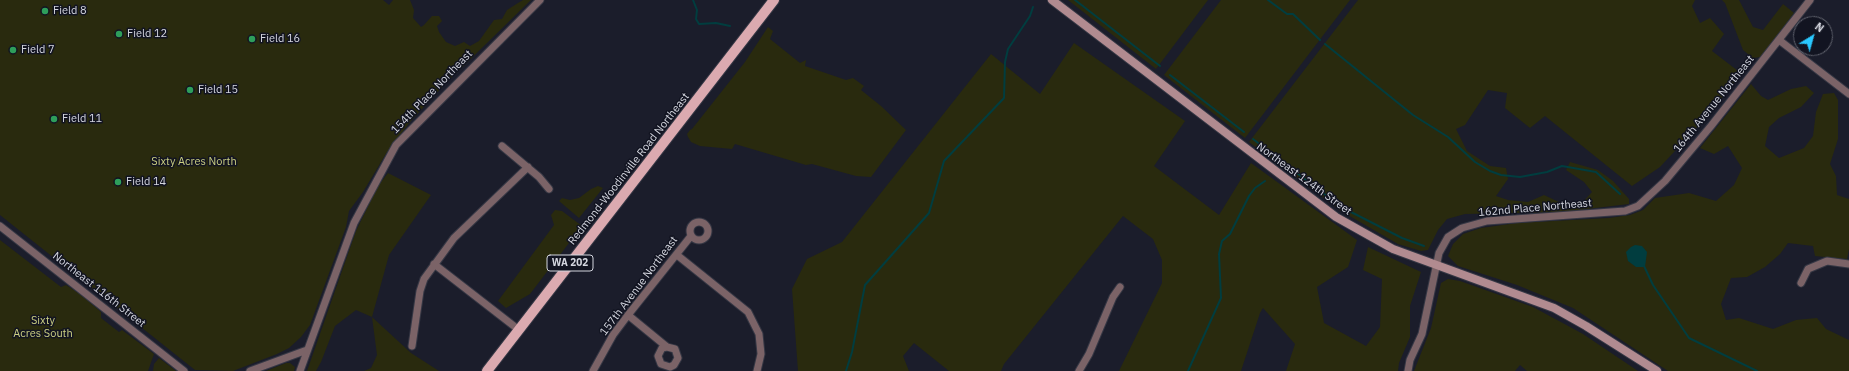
<!DOCTYPE html>
<style>
body{margin:0}
#map{position:relative;width:1849px;height:371px;overflow:hidden;background:#1b1d2b;font-family:"IBM Plex Sans",sans-serif}
canvas{display:block}
.north{position:absolute;left:1793px;top:16px;width:40px;height:40px;box-sizing:border-box;background:#121421;border:1px solid #60626d;border-radius:50%;rotate:37deg;font-size:11px;font-weight:700;line-height:16px;text-align:center;color:#d4d6df}
.north::after{content:'';display:block;margin:auto;width:14px;height:18px;background:#29c8ff;clip-path:polygon(50% 0,100% 100%,50% 72%,0 100%)}
</style>
<div id="map">
<canvas width="1849" height="371"></canvas>
<div class="north">N</div>
</div>
<script>
const ctx = document.querySelector('canvas').getContext('2d');
ctx.lineJoin = 'round';
function fillPath(path, color) { ctx.fillStyle = color; ctx.fill(path, 'evenodd'); }
const shape = rows => new Path2D(rows.map(r => 'M' + r).join(''));
function strokePath(path, color, width, dash) { ctx.strokeStyle = color; ctx.lineWidth = width; ctx.lineCap = dash ? 'butt' : 'round'; ctx.setLineDash(dash || []); ctx.stroke(path); }
function label(font, color, halo, rows, align = 'center') {
  ctx.font = font + ' "IBM Plex Sans",sans-serif'; ctx.lineWidth = 3; ctx.setLineDash([]); ctx.textBaseline = 'middle'; ctx.strokeStyle = halo; ctx.fillStyle = color; for (const [text, x, y, turn = 0] of rows) {
    ctx.save(); ctx.translate(x, y); ctx.rotate((+turn || 0) * Math.PI / 180); ctx.textAlign = isNaN(turn) ? turn : align; if (halo) ctx.strokeText(text, 0, 0); ctx.fillText(text, 0, 0); ctx.restore();
  }
}
const green = shape([
 [0,0,383,0,389,5,393,0,410,0,414,10,413,18,421,27,424,25,432,16,439,16,442,21,437,26,439,32,446,42,455,46,464,42,470,46,479,41,494,20,502,19,507,10,518,3,523,0,531,0,442,87,410,122,387,152,363,192,349,211,346,227,310,325,301,337,289,348,277,354,233,371,195,370,0,215],
 [1068,0,1208,0,1156,69],
 [1221,0,1350,0,1245,138,1164,75],
 [1358,0,1695,0,1692,6,1700,23,1710,18,1724,34,1712,51,1742,74,1701,123,1660,167,1632,186,1545,116,1530,128,1505,108,1507,93,1488,90,1465,125,1456,129,1467,151,1490,166,1506,168,1508,179,1496,196,1508,200,1528,202,1544,195,1561,203,1578,207,1592,192,1584,182,1566,170,1570,162,1598,170,1613,181,1629,199,1629,204,1562,212,1465,214,1447,219,1438,230,1428,250,1421,251,1398,244,1341,211,1249,142],
 [1722,0,1739,0,1753,27,1763,30,1783,4,1794,13,1761,57,1753,58,1743,50,1725,3],
 [768,27,773,31,770,39,800,63,806,60,805,66,846,80,853,78,864,86,861,90,881,106,906,130,871,177,856,176,812,164,806,165,735,144,732,149,700,146,691,142,688,137,687,134,690,130,692,129,745,62],
 [1074,43,1185,121,1154,166,1219,215,1251,163,1357,240,1348,267,1317,287,1324,323,1366,346,1380,327,1382,279,1363,270,1368,247,1421,272,1410,306,1410,337,1399,363,1398,371,1286,371,1295,344,1263,308,1260,313,1241,371,1119,371,1162,283,1162,260,1153,239,1123,216,1004,364,1001,371,949,371,914,343,903,356,909,371,798,371,792,289,807,259,842,242,991,54,1040,94],
 [1751,84,1761,96,1768,100,1791,89,1806,86,1814,93,1801,107,1779,118,1769,127,1765,146,1779,158,1804,148,1813,136,1816,112,1823,94,1834,93,1838,100,1838,139,1830,164,1836,176,1837,195,1849,199,1849,249,1847,259,1815,256,1813,246,1788,243,1780,254,1765,267,1747,277,1731,278,1721,304,1726,320,1739,318,1773,329,1796,320,1817,318,1826,329,1849,340,1849,371,1668,371,1573,308,1517,285,1458,266,1448,256,1453,244,1463,234,1481,228,1517,223,1609,218,1630,215,1643,210,1655,198,1689,193,1716,201,1734,185,1742,168,1728,146,1714,154,1700,148],
 [388,173,431,195,389,255,372,317,411,353,439,371,364,371,371,368,377,355,372,317,356,310,335,326,321,362,316,371,307,371,356,231,378,186],
 [598,186,603,188,579,218,559,201,562,198,570,200,579,198,591,189],
 [555,210,562,211,582,226,530,294,506,308,498,301,554,225,551,215],
 [0,240,61,287,66,285,80,294,101,312,101,318,119,332,122,330,154,354,148,371,0,371],
 [1448,279,1460,281,1533,307,1583,334,1638,371,1527,371,1520,365,1515,371,1414,371,1431,328,1441,283],
 [159,358,172,368,176,371,153,371,154,364],
 [286,363,290,363,295,367,294,371,266,371]
]);
const water = shape([
 [1635,245,1642,246,1647,252,1645,267,1636,267,1628,261,1626,252,1631,247]
]);
const stream = shape([
 [693,0,697,10,696,19,699,24,716,23,730,26],
 [1075,0,1160,66],
 [1268,0,1287,14,1293,14,1320,40],
 [1325,44,1413,115,1448,137,1475,162,1490,171,1501,175,1520,177,1547,172,1562,166,1596,172,1620,194],
 [1170,75,1244,132],
 [1253,139,1328,197,1351,212,1402,238,1424,246],
 [1644,266,1653,285,1689,338,1757,371],
 [846,371,852,352,865,285,929,213,944,161,1004,98,1005,62,1008,49,1030,16,1033,7],
 [1188,371,1221,298,1219,254,1222,241,1230,234,1249,196,1255,188,1265,181]
]);
const street = shape([
 [1779,40,1849,94],
 [502,146,539,177,549,189],
 '690 231a9 9 0 1 1 18 0a9 9 0 1 1-18 0Z',
 [0,226,184,371],
 [677,255,748,312,759,334,761,354,757,371],
 [434,264,519,330],
 [1801,283,1808,269,1827,261,1849,264],
 [628,315,667,347,675,349,678,358,674,365,670,367,661,364,658,356,662,348,667,347],
 [412,346,420,291,424,279,454,238,528,167],
 [250,371,307,350],
 [300,371,354,223,396,145,540,0],
 [593,371,613,335,628,315,691,236],
 [1079,371,1089,354,1113,297,1120,287],
 [1408,371,1410,360,1422,334,1439,253,1448,237,1462,228,1487,221,1625,211,1638,206,1665,181,1711,126,1810,0]
]);
const secondary = shape([
 [1052,0,1336,217,1393,249,1554,308,1586,326,1657,371]
]);
const primary = shape([
 [487,371,774,0]
]);
const markers = [
 [45,11,4,"#2e9e5b"],
 [119,34,4,"#2e9e5b"],
 [252,39,4,"#2e9e5b"],
 [13,50,4,"#2e9e5b"],
 [190,90,4,"#2e9e5b"],
 [54,119,4,"#2e9e5b"],
 [118,182,4,"#2e9e5b"]
];
const shields = [
 [570,263,46]
];
const shieldNames = [
 ["WA 202",570,263]
];
const poiNames = [
 ["Field 8",53,11],
 ["Field 12",127,34],
 ["Field 16",260,39],
 ["Field 7",21,50],
 ["Field 15",198,90],
 ["Field 11",62,119],
 ["Field 14",126,182]
];
const streetNames = [
 ["154th Place Northeast",432,92,-46],
 ["164th Avenue Northeast",1714,104,-51],
 ["Redmond-Woodinville Road Northeast",629,169,-52],
 ["Northeast 124th Street",1304,179,36],
 ["162nd Place Northeast",1535,208,-5],
 ["157th Avenue Northeast",639,286,-53],
 ["Northeast 116th Street",99,290,38]
];
const parkNames = [
 ["Sixty Acres North",194,162],
 ["Sixty",43,321],
 ["Acres South",43,334]
];
fillPath(green, '#292a0e');
fillPath(water, '#013d3f');
strokePath(stream, '#013d3f', 2);
strokePath(street, '#353744', 9);
strokePath(secondary, '#353744', 10);
strokePath(primary, '#353744', 12);
strokePath(street, '#7b6367', 7);
strokePath(secondary, '#b18b90', 8);
strokePath(primary, '#dbaab0', 10);
for (const [x, y, r, color] of markers) { const dot = new Path2D(); dot.arc(x, y, r, 0, 2 * Math.PI); ctx.fillStyle = color; ctx.fill(dot); strokePath(dot, '#121421', 1.5); }
for (const [x, y, w] of shields) { const box = new Path2D(); box.roundRect(x - w / 2, y - 8, w, 16, 3); ctx.fillStyle = '#121421'; ctx.fill(box); strokePath(box, '#d4d6df', 1); }
label('bold 10px', '#d4d6df', null, shieldNames);
label('11px', '#d4d6df', '#121421', poiNames, 'left');
label('11px', '#d4d6df', '#121421', streetNames);
label('11px', '#cbcf82', '#121421', parkNames);
</script>
